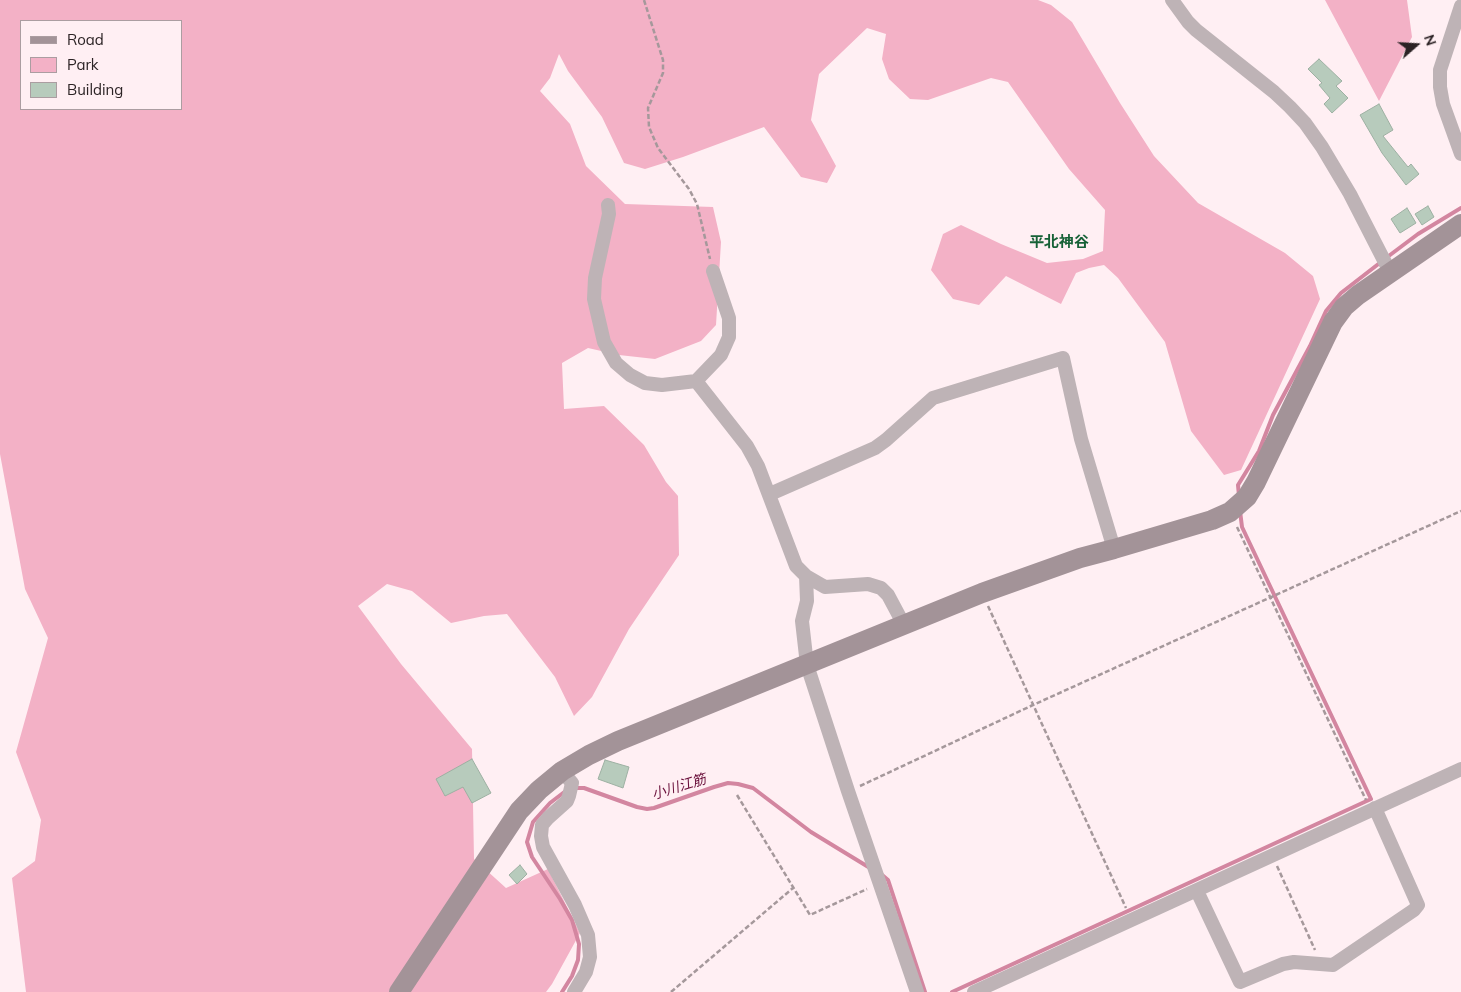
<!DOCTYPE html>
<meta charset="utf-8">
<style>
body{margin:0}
#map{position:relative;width:1461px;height:992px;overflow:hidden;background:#ffeff3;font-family:Mulish,sans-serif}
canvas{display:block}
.legend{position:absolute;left:20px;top:20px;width:162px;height:90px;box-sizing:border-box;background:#ffeff3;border:1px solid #ab9da1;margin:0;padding:6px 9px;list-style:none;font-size:15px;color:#2c2325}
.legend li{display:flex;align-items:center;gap:10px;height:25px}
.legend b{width:25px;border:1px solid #ab9da1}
.north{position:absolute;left:1391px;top:20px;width:50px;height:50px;-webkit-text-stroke:4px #ffeff3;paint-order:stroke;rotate:71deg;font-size:14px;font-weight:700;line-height:20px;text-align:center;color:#2c2325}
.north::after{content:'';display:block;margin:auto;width:18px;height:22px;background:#2c2325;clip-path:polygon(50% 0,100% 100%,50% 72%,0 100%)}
</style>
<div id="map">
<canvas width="1461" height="992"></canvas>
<ul class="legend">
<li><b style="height:6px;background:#a39398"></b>Road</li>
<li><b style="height:14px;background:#f3b1c6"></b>Park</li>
<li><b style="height:14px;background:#b7cbbc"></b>Building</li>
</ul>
<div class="north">N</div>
</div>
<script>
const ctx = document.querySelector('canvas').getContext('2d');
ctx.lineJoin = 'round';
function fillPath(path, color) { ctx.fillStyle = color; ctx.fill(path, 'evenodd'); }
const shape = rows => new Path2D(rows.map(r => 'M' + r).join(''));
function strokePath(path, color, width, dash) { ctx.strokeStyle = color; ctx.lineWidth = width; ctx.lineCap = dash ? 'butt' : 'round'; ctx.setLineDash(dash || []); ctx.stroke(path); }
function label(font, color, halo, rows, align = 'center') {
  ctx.font = font + ' Mulish,"Noto Sans JP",sans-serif'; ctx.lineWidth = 4; ctx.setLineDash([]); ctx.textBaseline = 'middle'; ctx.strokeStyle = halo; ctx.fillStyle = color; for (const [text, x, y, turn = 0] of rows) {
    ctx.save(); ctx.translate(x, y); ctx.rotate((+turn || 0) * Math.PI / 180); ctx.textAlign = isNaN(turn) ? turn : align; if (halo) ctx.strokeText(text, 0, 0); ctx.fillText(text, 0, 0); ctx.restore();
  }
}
const green = shape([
 [0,0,1038,0,1051,5,1072,22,1120,103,1154,156,1198,203,1285,253,1313,276,1320,299,1241,470,1224,475,1191,431,1165,342,1118,278,1104,265,1089,268,1076,273,1061,304,1006,276,979,305,953,299,931,270,943,234,961,225,1001,244,1047,263,1083,259,1103,251,1105,210,1069,169,1008,82,991,78,928,100,910,99,889,79,882,59,886,34,867,28,819,74,811,120,836,166,827,183,801,177,764,127,683,157,645,169,624,163,602,117,568,71,559,54,550,78,540,91,570,124,586,166,625,204,713,207,721,242,716,325,701,341,655,359,619,355,588,348,562,363,564,409,604,406,644,445,666,482,678,496,679,555,629,629,592,697,574,716,555,677,507,614,484,616,451,623,412,591,387,584,358,606,401,664,472,749,474,859,506,888,548,869,580,933,552,984,546,992,26,992,12,878,35,861,41,820,16,752,48,638,25,589,0,454],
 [21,21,181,21,181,109,21,109],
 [1325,0,1407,0,1412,37,1379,101]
]);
const stream = shape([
 [1386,258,1418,234,1461,208],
 [1239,496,1238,485,1259,451,1273,415,1310,346,1326,311,1341,293,1381,262],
 [573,788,584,788,637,807,647,809,654,808,714,787,728,783,738,784,753,788,811,832,870,868],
 [881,874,888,880,925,992],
 [562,992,572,976,578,960,579,944,572,920,560,899,532,857,527,842,533,822,550,803,567,790],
 [952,992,1371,799,1242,527,1240,511]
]);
const building = shape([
 [1319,59,1342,81,1336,86,1348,98,1332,113,1324,104,1330,98,1319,85,1322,83,1308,69,1319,59],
 [1379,104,1393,130,1383,136,1408,167,1411,164,1419,174,1406,185,1382,153,1360,115,1379,104],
 [1428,206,1434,217,1422,225,1415,214,1428,206],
 [1407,208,1416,223,1400,233,1391,219,1407,208],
 [472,759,491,793,472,803,463,787,445,796,436,779,472,759],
 [605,760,629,767,623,788,598,779,605,760],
 [520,865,527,874,517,884,509,875,520,865]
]);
const path = shape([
 [644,0,663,60,663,73,648,108,649,127,658,148,689,189,697,204,710,259],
 [1237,527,1366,800],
 [988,606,1126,908],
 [860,786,1033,705,1461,511],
 [737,795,810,915,867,889],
 [1277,866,1315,950],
 [671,992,793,888]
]);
const street = shape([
 [1172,0,1188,22,1196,30,1274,92,1290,107,1305,123,1322,147,1350,194,1390,272],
 [1461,6,1440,70,1440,87,1443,104,1461,154],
 [608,205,609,214,595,278,594,299,604,342,616,363,630,375,645,383,662,385,696,381],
 [713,271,729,318,729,337,721,355,696,381,747,446,758,466,796,566,806,576,825,587,868,584,881,588,888,595,904,625],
 [770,494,875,448,886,440,933,398,1063,358,1081,439,1114,549],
 [806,576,807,601,802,621,807,665,848,791,917,992],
 [562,771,572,783,569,796,567,801,548,818,542,825,541,836,543,847,575,905,588,935,590,957,586,972,574,992],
 [1197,891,1240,982,1283,964,1294,962,1333,965,1414,910,1418,905,1375,808],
 [974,992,1461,769]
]);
const secondary = shape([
 [399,992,519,811,539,790,562,771,589,755,618,741,982,593,1080,558,1114,549,1212,520,1230,512,1247,497,1256,482,1333,322,1344,307,1358,295,1461,224]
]);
const waterNames = [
 ["小川江筋",679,787,-17]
];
const quarterNames = [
 ["平北神谷",1059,242]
];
fillPath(green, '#f3b1c6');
strokePath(stream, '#d386a0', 4);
fillPath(building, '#b7cbbc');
strokePath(building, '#9db0a2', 1);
strokePath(path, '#a5989b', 2.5, [5, 2.5]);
strokePath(street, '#beb3b6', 14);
strokePath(secondary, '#a39398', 20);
label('italic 14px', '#6a0f3a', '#ffeff3', waterNames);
label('bold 15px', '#166136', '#ffeff3', quarterNames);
</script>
